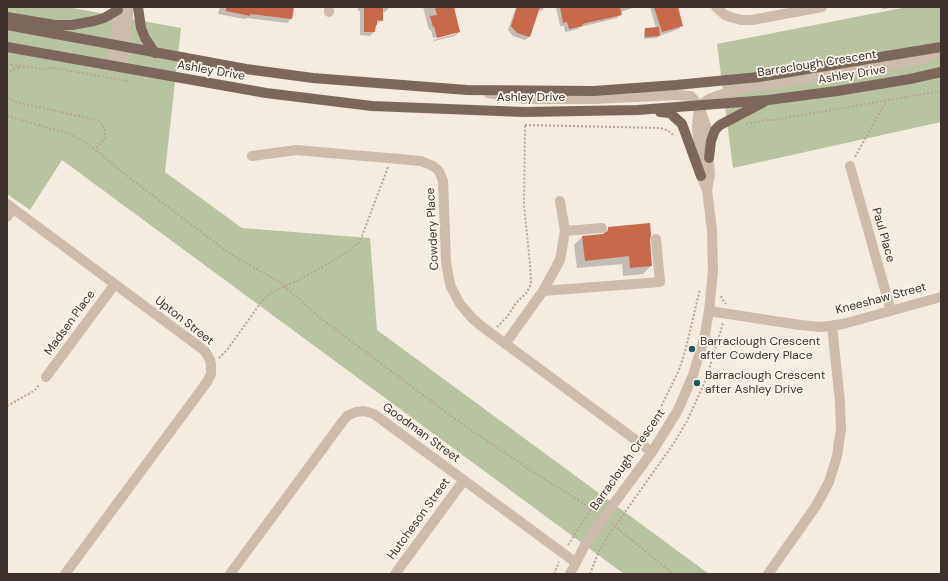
<!DOCTYPE html>
<style>
body{margin:0}
#map{position:relative;width:948px;height:581px;overflow:hidden;background:#f4ebe1;font-family:"DM Sans",sans-serif}
canvas{display:block}
.frame{position:absolute;inset:0;border:8px solid #3b302b;pointer-events:none}
</style>
<div id="map">
<canvas width="948" height="581"></canvas>
<div class="frame"></div>
</div>
<script>
const ctx = document.querySelector('canvas').getContext('2d');
ctx.lineJoin = 'round';
function fillPath(path, color) { ctx.fillStyle = color; ctx.fill(path, 'evenodd'); }
const shape = rows => new Path2D(rows.map(r => 'M' + r).join(''));
function strokePath(path, color, width, dash) { ctx.strokeStyle = color; ctx.lineWidth = width; ctx.lineCap = dash ? 'butt' : 'round'; ctx.setLineDash(dash || []); ctx.stroke(path); }
function label(font, color, halo, rows, align = 'center') {
  ctx.font = font + ' "DM Sans",sans-serif'; ctx.lineWidth = 3.5; ctx.setLineDash([]); ctx.textBaseline = 'middle'; ctx.strokeStyle = halo; ctx.fillStyle = color; for (const [text, x, y, turn = 0] of rows) {
    ctx.save(); ctx.translate(x, y); ctx.rotate((+turn || 0) * Math.PI / 180); ctx.textAlign = isNaN(turn) ? turn : align; if (halo) ctx.strokeText(text, 0, 0); ctx.fillText(text, 0, 0); ctx.restore();
  }
}
const green = shape([
 [7,7,67,7,181,28,165,172,242,228,370,238,377,330,709,574,624,574,62,160,30,210,7,194],
 [907,7,941,7,941,122,733,168,717,44]
]);
const shadow = shape([
 [220,7,290,7,291,19,287,23,247,18,245,19,218,14],
 [358,7,389,7,389,8,385,12,382,12,382,20,374,26,374,32,370,36,360,35,360,11,358,11],
 [423,7,453,7,459,32,455,36,434,41,433,40,456,34,456,32,433,38,431,30,429,30],
 [516,7,545,7,541,11,538,10,529,37,525,40,513,36,508,30],
 [556,7,636,7,620,12,621,14,617,18,580,27,578,29,565,32,564,26,560,26,556,8],
 [650,7,676,7,682,25,679,29,659,36,657,38,644,39,644,31,645,29,656,28],
 [879,7,894,7,884,9],
 [609,228,649,239,651,266,643,274,623,276,622,264,577,268,574,245,582,237,601,236]
]);
const building = shape([
 [226,7,294,7,292,19,250,14,250,16,226,11],
 [364,7,383,7,383,21,377,20,377,25,376,25,375,32,364,32],
 [435,7,454,7,460,32,437,38,434,26,433,27,430,16,437,15],
 [517,7,540,7,530,37,517,33,511,26],
 [560,7,620,7,622,15,582,24,583,26,569,29,567,22,563,23],
 [654,7,678,7,683,26,662,32],
 [659,27,660,36,645,37,645,28],
 [650,223,651,235,650,240,652,266,630,268,629,256,585,261,582,236,603,234,608,231,608,227]
]);
const path = shape([
 [7,64,41,69,54,68,127,81,127,78],
 [7,74,13,69,21,67],
 [7,94,8,97,16,102,92,119,101,122,105,131,105,138,96,149],
 [7,116,67,133,82,140,88,144,135,182,221,247,234,256,281,283,319,317,451,416,524,466,597,512],
 [746,124,766,120,776,120,790,117,941,91],
 [525,125,660,128,667,130,675,136],
 [855,157,886,101],
 [721,296,722,299,726,304],
 [497,327,507,317,516,303,527,292,531,284,530,264,524,205,525,125],
 [219,358,227,350,262,301,272,292,297,281,324,266,350,250,359,242,362,236,388,167],
 [7,406,32,392,36,389,39,385],
 [646,434,655,419,679,370,686,348,700,289],
 [611,523,673,574],
 [568,545,592,508,635,451],
 [554,574,559,562],
 [590,574,599,551,608,536,674,443,687,421,703,386,708,373,723,323]
]);
const minor = shape([
 [329,7,329,12],
 [716,7,725,15,730,17,741,20,752,20,822,7],
 [111,66,119,7],
 [122,68,129,7],
 [488,93,525,99,594,99,676,95,691,96,699,106,706,126,710,175,707,190],
 [252,156,296,150,421,161,433,166,439,171,443,181,446,261,449,279,451,287,460,304,472,318,480,325,652,452],
 [850,166,891,311],
 [7,204,205,351,210,360,211,364,211,374,207,382,65,574],
 [7,217,13,209],
 [565,231,602,228],
 [543,291,660,282,656,239],
 [709,311,800,325,821,327,843,324,941,297],
 [505,344,543,291,560,260,565,231,560,201],
 [46,377,115,284],
 [230,574,343,421,347,416,356,412,364,411,374,414,575,562],
 [395,574,464,480],
 [570,574,585,545,604,517,652,452,678,410,693,375,704,339,709,311,713,271,712,230,707,190,701,176,697,126,699,106,709,99,731,91,920,60,941,52],
 [768,574,816,506,829,482,837,456,841,429,840,402,832,326]
]);
const major = shape([
 [138,7,141,28,145,38,155,53],
 [7,17,55,25,72,25,94,21,104,18,118,10],
 [7,25,246,69,313,78,377,83,467,90,594,91,676,85,759,77,941,47],
 [7,47,266,93,372,106,524,112,638,110,768,100,837,91,910,79,941,72],
 [660,112,670,113,682,124,701,176],
 [709,158,711,141,715,130,720,125,764,102]
]);
const markers = [
 [692,349,4,"#1f5a5e"],
 [697,383,4,"#1f5a5e"]
];
const streetNames = [
 ["Barraclough Crescent",817,64,-9],
 ["Ashley Drive",211,71,10],
 ["Ashley Drive",852,75,-9],
 ["Ashley Drive",531,98],
 ["Cowdery Place",433,229,-93],
 ["Paul Place",883,235,74],
 ["Kneeshaw Street",881,299,-15],
 ["Upton Street",184,321,38],
 ["Madsen Place",70,323,-54],
 ["Goodman Street",421,433,36],
 ["Barraclough Crescent",628,460,-55],
 ["Hutcheson Street",419,519,-54]
];
const poiNames = [
 ["Barraclough Crescent",700,342],
 ["after Cowdery Place",700,356],
 ["Barraclough Crescent",705,376],
 ["after Ashley Drive",705,390]
];
fillPath(green, '#b8c4a0');
fillPath(shadow, '#0003');
fillPath(building, '#c8694b');
strokePath(path, '#b9a596', 2, [2, 2]);
strokePath(minor, '#cdbbac', 10);
strokePath(major, '#7d675c', 10);
for (const [x, y, r, color] of markers) { const dot = new Path2D(); dot.arc(x, y, r, 0, 2 * Math.PI); ctx.fillStyle = color; ctx.fill(dot); strokePath(dot, '#fbf5ee', 1.5); }
label('12px', '#3b302b', '#fbf5ee', streetNames);
label('12px', '#3b302b', '#fbf5ee', poiNames, 'left');
</script>
